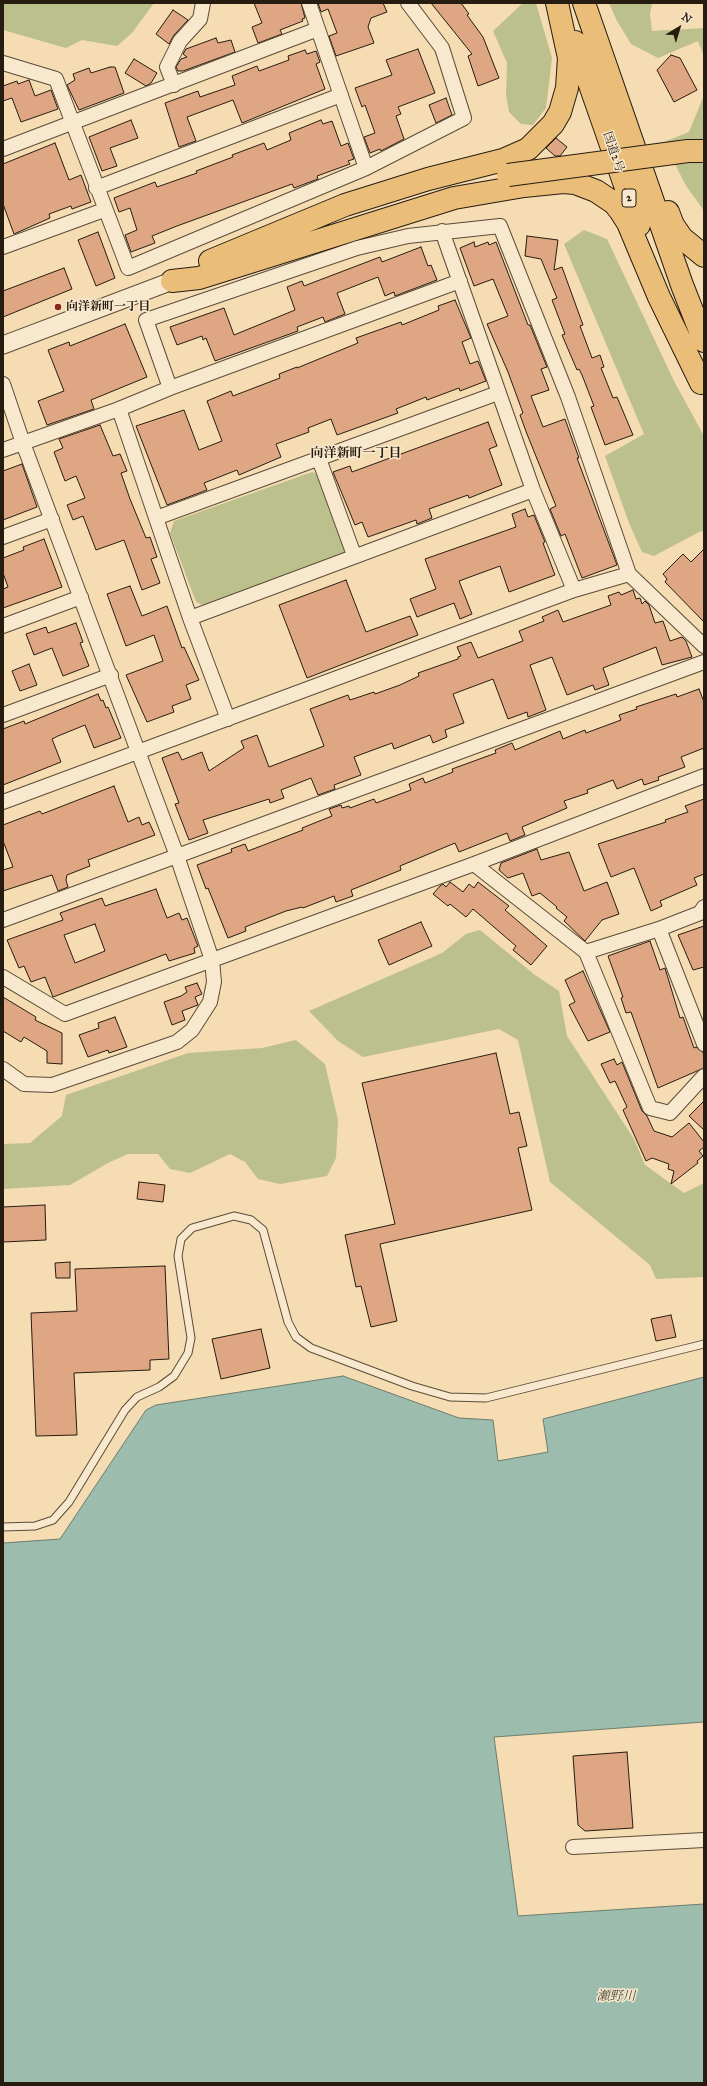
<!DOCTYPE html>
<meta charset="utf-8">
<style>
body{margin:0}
#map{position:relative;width:707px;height:2086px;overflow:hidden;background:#f5dcb2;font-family:"IM FELL Great Primer",serif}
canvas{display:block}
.frame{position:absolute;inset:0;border:4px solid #271c10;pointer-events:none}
.north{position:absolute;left:659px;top:8px;width:40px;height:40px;-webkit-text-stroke:3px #f8e8cd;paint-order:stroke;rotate:38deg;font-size:11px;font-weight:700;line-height:16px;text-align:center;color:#271c10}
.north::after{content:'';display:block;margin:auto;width:14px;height:18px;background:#271c10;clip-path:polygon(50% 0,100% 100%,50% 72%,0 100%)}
</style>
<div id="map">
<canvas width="707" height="2086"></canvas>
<div class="frame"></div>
<div class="north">N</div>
</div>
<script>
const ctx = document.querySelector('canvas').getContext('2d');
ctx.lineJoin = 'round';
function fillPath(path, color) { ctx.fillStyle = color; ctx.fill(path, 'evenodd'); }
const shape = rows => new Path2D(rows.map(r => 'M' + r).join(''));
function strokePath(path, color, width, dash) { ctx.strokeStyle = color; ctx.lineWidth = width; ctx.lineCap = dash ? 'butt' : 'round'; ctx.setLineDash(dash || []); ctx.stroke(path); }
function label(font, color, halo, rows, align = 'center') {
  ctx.font = font + ' "IM FELL Great Primer","Noto Serif JP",serif'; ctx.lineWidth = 3; ctx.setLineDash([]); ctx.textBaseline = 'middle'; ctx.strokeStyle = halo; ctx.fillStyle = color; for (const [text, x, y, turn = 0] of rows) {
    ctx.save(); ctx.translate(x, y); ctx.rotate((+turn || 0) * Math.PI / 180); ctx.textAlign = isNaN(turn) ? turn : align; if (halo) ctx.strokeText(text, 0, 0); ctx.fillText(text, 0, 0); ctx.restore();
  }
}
const green = shape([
 [3,3,154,3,132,33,117,46,82,40,66,48,3,30],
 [523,3,536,3,552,58,546,108,533,125,521,124,509,112,506,95,507,63,493,31],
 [609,3,652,3,650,14,652,31,704,28,704,56,698,41,658,58,631,44,616,19],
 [704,95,704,211,685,184,664,142,689,132],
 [584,230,607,239,674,381,704,436,704,532,701,531,654,556,642,552,629,523,605,456,644,434,564,244],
 [312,472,319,475,347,549,343,556,207,607,196,602,170,533,174,521],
 [480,930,535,975,559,991,567,1036,634,1139,645,1165,684,1193,704,1183,704,1277,656,1279,650,1265,550,1182,518,1040,499,1029,363,1057,338,1041,309,1011,442,953,466,934],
 [296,1040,325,1064,338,1120,336,1158,327,1176,280,1184,258,1179,245,1162,230,1154,190,1173,170,1169,158,1154,128,1154,108,1163,70,1185,3,1189,3,1144,30,1143,62,1116,66,1095,188,1053,262,1048]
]);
const water = shape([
 [343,1376,459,1418,493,1420,498,1461,548,1452,543,1419,704,1377,704,1722,494,1737,518,1916,704,1904,704,2083,3,2083,3,1543,60,1539,146,1410,156,1405,343,1376]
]);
const building = shape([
 [254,3,301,3,305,18,302,19,303,21,280,30,282,34,258,43,252,27,262,23,254,3],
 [318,3,383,3,387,12,371,18,368,27,374,43,336,56,329,36,337,33,328,9,321,12,318,3],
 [431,3,461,3,469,14,467,15,483,37,499,78,478,86,468,56,472,54,431,3],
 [173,10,188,20,174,35,169,44,156,34,173,10],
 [216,38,218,43,231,40,235,52,183,71,178,71,176,67,181,59,187,57,183,54,186,49,216,38],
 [418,49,435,93,398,107,401,114,396,116,404,139,381,151,380,149,370,153,364,137,375,133,365,105,362,107,355,88,392,75,386,60,418,49],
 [305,50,307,54,316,51,320,62,316,64,325,89,242,123,233,100,187,117,196,141,179,147,165,103,198,91,200,97,235,85,232,76,257,66,259,71,289,60,288,56,305,50],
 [671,55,680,58,697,90,674,102,657,70,671,55],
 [134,59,157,73,151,83,146,86,125,73,134,59],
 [110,67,115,67,124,93,79,110,67,85,75,80,73,74,89,68,91,73,110,67],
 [29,80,35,96,51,90,58,109,21,122,12,98,3,101,3,86,17,81,18,84,29,80],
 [446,98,452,115,436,123,429,105,446,98],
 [131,120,138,138,110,148,117,166,102,171,89,137,131,120],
 [321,120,323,124,332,121,341,146,348,143,354,159,348,161,350,164,317,176,318,179,294,188,292,184,177,226,152,236,155,243,131,252,125,235,137,230,130,208,119,212,114,198,155,182,157,187,197,173,196,171,233,157,232,155,264,143,267,150,291,140,289,133,321,120],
 [556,138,567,147,560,156,555,156,546,148,556,138],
 [55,143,69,180,81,175,91,202,72,209,71,206,49,214,50,218,14,234,3,204,3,164,55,143],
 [98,232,115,278,96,286,78,240,98,232],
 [527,236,558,240,554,270,562,267,583,325,580,326,592,358,600,355,604,367,601,368,613,398,617,397,633,435,605,445,591,407,594,406,582,375,579,369,577,370,562,335,565,334,552,300,557,298,541,259,525,256,527,236],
 [474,242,475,247,488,242,489,245,496,242,528,325,530,325,547,367,541,369,549,390,531,396,543,427,565,419,579,458,577,458,617,565,582,578,565,534,561,536,550,509,556,506,527,434,520,415,523,413,508,372,487,324,508,316,493,279,474,286,460,248,474,242],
 [421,247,428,266,431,265,437,280,395,296,394,292,385,296,378,277,337,293,345,314,325,322,323,317,297,327,298,331,215,361,206,338,203,340,202,336,177,345,170,327,224,308,234,335,295,310,287,287,302,281,304,286,380,257,382,262,421,247],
 [64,268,72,289,3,317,3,291,64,268],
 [455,300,471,338,462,342,470,364,478,361,486,381,460,391,459,388,427,400,426,397,396,409,398,413,337,435,331,419,308,428,309,432,276,444,281,457,239,475,237,470,204,483,207,490,167,505,136,426,184,410,199,450,222,441,207,401,231,391,233,396,280,378,279,374,297,367,297,368,358,343,356,338,401,322,402,325,439,310,438,306,455,300],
 [125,324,147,377,91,400,94,409,47,425,38,401,64,391,48,350,69,342,70,346,125,324],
 [488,422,497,446,489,449,502,485,469,498,468,495,429,509,432,518,417,524,416,520,368,537,362,522,355,525,333,472,350,466,352,472,488,422],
 [100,425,113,456,120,454,127,471,121,473,130,499,146,538,150,537,157,557,151,559,160,583,142,590,124,540,96,550,83,516,73,520,67,505,85,498,76,476,65,481,54,452,63,448,59,439,100,425],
 [22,464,37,507,3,520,3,471,22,464],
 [525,509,528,517,534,515,545,542,543,543,555,575,509,592,500,566,459,581,472,614,460,619,454,603,417,617,410,599,436,589,425,559,516,527,512,514,525,509],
 [44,539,62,587,3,608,3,589,8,587,3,573,3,558,24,550,23,547,44,539],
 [704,549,704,622,665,582,667,579,663,574,683,554,691,562,704,549],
 [346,580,366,632,410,616,418,635,307,678,279,605,346,580],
 [130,586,142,616,167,606,182,648,184,647,199,680,186,685,191,699,172,706,174,712,147,722,126,675,163,661,154,635,126,646,107,594,130,586],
 [633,590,636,599,640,598,642,604,645,601,649,605,655,623,663,621,670,641,682,637,686,641,692,657,662,665,656,647,603,668,609,685,595,690,593,685,567,695,552,657,530,665,546,710,528,717,527,712,508,719,493,679,453,694,464,723,445,730,447,737,433,743,430,735,394,749,392,743,354,757,361,775,334,785,335,789,318,795,311,778,281,790,284,798,270,803,269,799,203,820,208,833,189,840,175,804,179,803,162,758,178,752,182,760,202,752,209,771,244,748,241,741,257,735,269,767,324,746,310,709,348,695,350,700,374,692,375,694,400,685,419,676,418,673,458,659,458,657,461,656,457,647,471,642,478,658,523,641,519,631,544,621,542,617,558,610,563,622,611,605,608,596,619,592,621,595,633,590],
 [76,623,83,642,80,643,89,666,63,676,52,648,34,655,26,634,46,627,48,633,76,623],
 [29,664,37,685,20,691,12,671,29,664],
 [699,689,704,702,704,748,681,757,685,767,658,777,659,780,644,785,642,779,617,789,613,780,587,790,588,793,564,801,567,808,522,827,525,835,510,841,507,833,459,852,455,843,400,866,401,870,351,890,353,896,336,902,334,896,303,908,302,907,286,911,245,927,246,931,228,938,208,888,206,889,197,865,232,852,231,849,245,844,248,851,303,830,302,828,332,816,329,809,341,805,342,808,349,806,350,808,374,799,376,803,411,790,409,784,423,778,425,783,453,772,452,769,496,753,495,750,512,743,515,750,560,731,563,739,585,730,586,733,621,720,619,715,637,709,636,707,676,694,677,697,699,689],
 [98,694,101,701,103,700,106,708,108,707,121,738,94,748,85,725,58,736,52,739,61,762,3,785,3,729,24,721,25,724,98,694],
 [114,786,128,822,139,817,142,825,149,822,155,835,88,860,90,866,67,875,66,880,68,887,58,891,52,875,3,891,3,870,13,867,3,841,3,825,40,811,42,814,114,786],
 [704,799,704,874,694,878,697,885,660,901,662,906,651,911,634,868,611,877,598,844,666,822,665,820,688,812,685,806,704,799],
 [537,849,541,860,569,852,584,891,607,882,619,914,602,920,585,941,564,921,567,917,556,908,557,907,540,893,532,896,523,873,508,878,499,870,501,863,537,849],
 [450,882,463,892,469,884,474,888,478,882,509,906,505,910,547,946,531,965,513,950,516,946,473,909,466,917,450,904,448,906,433,894,440,886,443,884,446,887,450,882],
 [156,889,167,918,179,913,182,920,187,918,198,946,194,948,195,953,169,961,166,954,53,997,45,977,31,982,24,966,19,968,7,940,63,920,60,913,102,898,105,906,156,889],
 [95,924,105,951,75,963,64,935,95,924],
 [421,922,432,946,389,965,378,940,421,922],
 [704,926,704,967,693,970,678,935,704,926],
 [650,941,660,970,665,968,680,1018,683,1017,694,1048,696,1047,703,1052,704,1057,704,1068,658,1088,631,1012,626,1013,621,998,623,997,608,956,650,941],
 [583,971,610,1032,588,1041,569,1005,575,1002,565,980,583,971],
 [197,983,202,994,195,997,198,1005,182,1011,185,1020,172,1025,164,1002,181,996,187,992,185,987,197,983],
 [3,997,36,1017,35,1020,62,1033,62,1064,47,1063,47,1051,24,1037,21,1042,3,1031,3,997],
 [115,1017,127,1047,109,1053,108,1050,88,1057,79,1035,99,1028,98,1023,115,1017],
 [496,1053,510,1114,519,1112,527,1146,518,1148,532,1210,380,1244,397,1321,371,1327,361,1286,356,1287,345,1235,395,1224,362,1083,496,1053],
 [614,1059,617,1065,622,1062,642,1111,647,1116,654,1131,672,1137,689,1123,704,1142,704,1147,699,1151,703,1156,697,1161,698,1163,671,1184,674,1171,668,1169,669,1164,652,1158,646,1161,623,1110,627,1107,615,1081,610,1083,601,1064,614,1059],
 [704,1101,704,1130,689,1116,704,1101],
 [139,1182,165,1185,163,1202,137,1199,139,1182],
 [45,1205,46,1240,3,1242,3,1207,45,1205],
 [70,1262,70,1278,56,1278,55,1263,70,1262],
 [165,1266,169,1359,150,1360,150,1370,74,1373,77,1435,36,1436,31,1313,77,1311,75,1269,165,1266],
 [671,1315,676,1337,656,1341,651,1319,671,1315],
 [261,1329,270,1368,221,1379,212,1339,261,1329],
 [627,1752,633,1828,585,1831,578,1825,573,1756,627,1752]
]);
const service = shape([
 [3,1527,35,1526,53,1520,69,1502,125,1410,137,1397,159,1387,174,1376,188,1353,191,1338,178,1256,181,1239,192,1228,234,1216,251,1220,263,1230,288,1322,296,1337,311,1348,412,1386,450,1397,486,1398,704,1344]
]);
const minor = shape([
 [309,3,366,168],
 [3,63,56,79,128,268,366,168,464,118,442,48,408,3],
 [174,85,167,67,180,41,200,19,203,3],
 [3,149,318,29],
 [96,188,341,95],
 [442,231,533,490,574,590],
 [3,247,104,210],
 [3,384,23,443,177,856,212,960,214,982,210,1002,192,1030,177,1042,52,1085,24,1084,3,1069],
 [170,388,146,320,357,248,408,236,500,226,568,397,629,574,704,646],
 [119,409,190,618,228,719],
 [3,450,119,409,170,388,460,281],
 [319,459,354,555],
 [156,518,498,393],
 [3,537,52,519],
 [190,618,533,490],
 [3,626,81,597],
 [3,715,111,675],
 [3,802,574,590,629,574],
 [474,864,586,952,659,929,700,913,704,907],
 [3,920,704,662],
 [659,929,704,1044],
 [586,952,650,1108,670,1113,704,1076],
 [3,977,65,1014,474,864,704,776],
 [573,1847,704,1840]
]);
const tertiary = shape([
 [3,345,172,281]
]);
const trunk = shape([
 [584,3,682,285,704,341],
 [575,42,639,225],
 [668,212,673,225,682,238,704,256],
 [210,261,345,205,428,179,503,160,528,149,553,124,560,112,567,88,569,58,557,3],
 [172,281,199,278,454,198,524,186,563,182,575,183,596,191,614,203,621,212,628,223,659,297,701,383]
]);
const trunkBridge = shape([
 [508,175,688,151,704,151]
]);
const markers = [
 [58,307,4,"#8f2418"]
];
const shields = [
 [629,198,14]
];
const shieldNames = [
 ["2",629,198]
];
const streetNames = [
 ["国道2号",613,152,71]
];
const poiNames = [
 ["向洋新町一丁目",66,307]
];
const neighbourhoodNames = [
 ["向洋新町一丁目",356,454]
];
const waterNames = [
 ["瀬野川",616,1997]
];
fillPath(green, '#bbc08d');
fillPath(water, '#9cbcad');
strokePath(water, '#6d7c6e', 1);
fillPath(building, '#dfa684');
strokePath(building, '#271c10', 1);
strokePath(service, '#5a4c38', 9);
strokePath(minor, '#5a4c38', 16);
strokePath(tertiary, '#5a4c38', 19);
strokePath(trunk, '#271c10', 24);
strokePath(service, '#f8e8cd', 7);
strokePath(minor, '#f8e8cd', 14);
strokePath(tertiary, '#f8e8cd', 17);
strokePath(trunk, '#eabe79', 22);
strokePath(trunkBridge, '#271c10', 24, []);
strokePath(trunkBridge, '#eabe79', 22);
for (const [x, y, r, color] of markers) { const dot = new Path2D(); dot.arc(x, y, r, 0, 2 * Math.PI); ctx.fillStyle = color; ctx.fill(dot); strokePath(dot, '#f8e8cd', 1.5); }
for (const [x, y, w] of shields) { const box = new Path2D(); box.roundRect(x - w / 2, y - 9, w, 18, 3); ctx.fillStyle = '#f8e8cd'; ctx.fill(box); strokePath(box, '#271c10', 1); }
label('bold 11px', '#271c10', null, shieldNames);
label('12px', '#271c10', '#f8e8cd', streetNames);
label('bold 12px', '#271c10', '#f8e8cd', poiNames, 'left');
label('bold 13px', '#271c10', '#f8e8cd', neighbourhoodNames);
label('italic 13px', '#4a4c3f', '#f8e8cd', waterNames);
</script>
